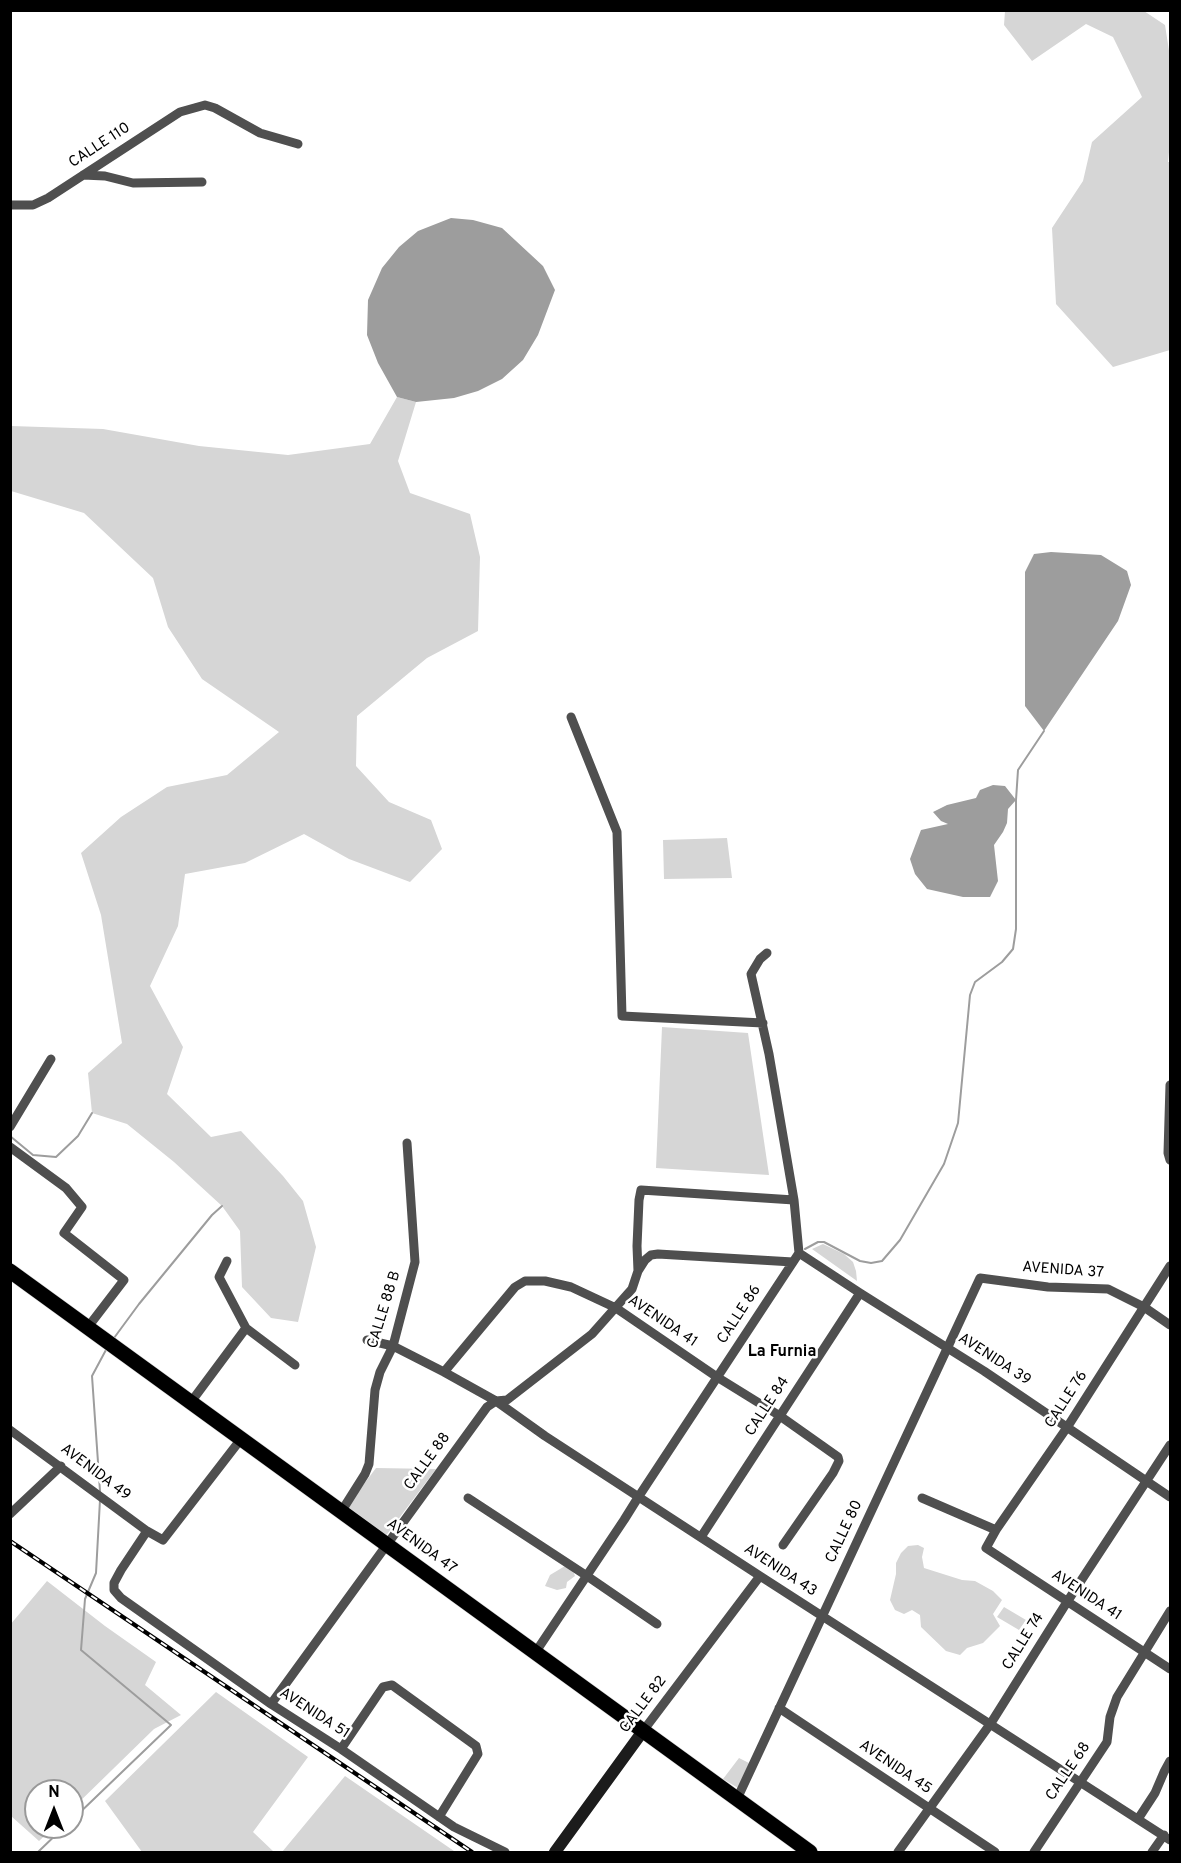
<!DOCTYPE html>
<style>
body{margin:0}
#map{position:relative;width:1181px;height:1863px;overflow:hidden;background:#fff;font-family:Overpass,sans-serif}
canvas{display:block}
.frame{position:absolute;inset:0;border:12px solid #000;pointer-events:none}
.north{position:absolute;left:24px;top:1779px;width:60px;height:60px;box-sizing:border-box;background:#fff;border:2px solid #999;border-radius:50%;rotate:0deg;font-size:16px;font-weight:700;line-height:24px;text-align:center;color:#000}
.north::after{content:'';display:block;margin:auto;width:21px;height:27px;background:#000;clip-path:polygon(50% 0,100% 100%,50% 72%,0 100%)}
</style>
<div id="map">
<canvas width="1181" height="1863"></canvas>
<div class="frame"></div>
<div class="north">N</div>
</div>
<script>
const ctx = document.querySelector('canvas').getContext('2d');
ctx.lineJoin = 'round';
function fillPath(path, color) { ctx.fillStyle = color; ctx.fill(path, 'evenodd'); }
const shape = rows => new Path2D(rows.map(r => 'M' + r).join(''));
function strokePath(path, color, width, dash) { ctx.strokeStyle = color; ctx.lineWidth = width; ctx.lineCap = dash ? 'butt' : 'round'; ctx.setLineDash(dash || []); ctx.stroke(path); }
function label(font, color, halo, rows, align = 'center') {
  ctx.font = font + ' Overpass,sans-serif'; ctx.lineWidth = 5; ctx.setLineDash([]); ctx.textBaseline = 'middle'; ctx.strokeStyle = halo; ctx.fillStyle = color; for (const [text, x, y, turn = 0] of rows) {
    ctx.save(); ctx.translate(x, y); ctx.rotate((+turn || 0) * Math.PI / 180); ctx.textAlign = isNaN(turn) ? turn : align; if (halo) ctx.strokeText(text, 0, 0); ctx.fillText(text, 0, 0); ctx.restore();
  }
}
const green = shape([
 [1005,11,1144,11,1165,25,1170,57,1170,142,1168,162,1170,162,1170,350,1113,367,1056,304,1052,228,1083,181,1092,142,1142,97,1113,37,1086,24,1032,61,1004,25],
 [397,397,416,402,398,461,410,493,470,514,480,557,478,631,427,658,357,716,356,766,389,802,431,820,442,849,410,882,349,859,304,834,245,863,185,874,178,926,150,986,183,1047,167,1094,211,1137,241,1131,283,1176,303,1201,316,1247,298,1322,271,1318,242,1287,240,1231,222,1206,174,1162,127,1124,92,1113,88,1073,122,1043,101,915,81,853,121,817,167,787,227,775,279,732,202,679,168,627,153,578,84,513,11,491,11,426,103,429,199,446,288,455,370,444],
 [727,838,732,878,664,879,663,840],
 [662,1027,748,1033,769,1175,656,1168],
 [823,1244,844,1254,853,1262,856,1271,857,1281,812,1249],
 [376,1468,436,1469,385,1537,346,1508],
 [918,1545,924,1548,922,1557,924,1568,962,1580,975,1581,993,1591,1002,1600,993,1614,1000,1626,983,1643,967,1648,960,1655,946,1651,921,1627,920,1615,912,1610,904,1614,895,1610,890,1600,896,1574,896,1563,901,1553,908,1546],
 [565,1566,573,1571,575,1576,567,1582,566,1588,557,1590,545,1586,550,1575],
 [47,1581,105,1626,156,1662,145,1685,181,1715,154,1729,72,1809,72,1791,36,1791,36,1827,54,1827,39,1841,11,1816,10,1625],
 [1004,1607,1026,1620,1019,1630,997,1617],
 [216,1692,308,1757,253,1832,274,1852,142,1852,105,1801],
 [739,1758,749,1763,738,1788,723,1779],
 [345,1776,454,1851,452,1852,282,1852]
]);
const water = shape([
 [451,218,473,220,502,228,543,266,555,290,538,335,523,360,502,379,478,391,454,398,416,402,397,397,378,363,367,335,368,300,382,268,399,247,418,231],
 [1051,552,1101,555,1127,571,1131,585,1118,621,1044,731,1025,706,1025,572,1034,554],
 [993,785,1005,786,1016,800,1008,809,1007,823,1003,832,994,845,998,881,990,897,963,897,927,889,915,874,910,859,921,830,948,824,941,821,933,812,947,805,976,798,980,790]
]);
const stream = shape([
 [10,1136,33,1155,56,1157,78,1136,92,1113],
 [805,1249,818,1242,824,1242,860,1261,871,1263,882,1261,900,1240,944,1164,958,1123,970,995,975,982,1002,962,1013,949,1016,929,1016,800,1018,770,1044,731],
 [114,1338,139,1304,212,1215,222,1206],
 [100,1491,92,1376,107,1348],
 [72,1820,171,1725,81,1650,85,1599,96,1573,100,1500],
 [38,1852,64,1827]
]);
const street = shape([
 [83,175,105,176,133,183,202,182],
 [10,205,33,205,48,198,180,112,205,105,215,108,260,133,298,144],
 [571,717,617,832,622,1016,763,1023],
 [1170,1085,1168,1153,1170,1160],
 [10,1127,51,1059],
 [10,1147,66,1188,82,1207,64,1233,124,1280,88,1327],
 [799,1253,860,1293,984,1371,1170,1497],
 [227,1261,219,1277,246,1328,295,1365],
 [1170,1266,1068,1426,996,1530,986,1548,1170,1669],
 [638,1271,637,1246,639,1200,641,1190,794,1200],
 [367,1340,393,1346,444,1372,496,1401,545,1436,760,1576,1170,1840],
 [444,1372,515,1287,525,1281,545,1281,571,1287,616,1308,717,1377,780,1416,838,1457,839,1461,833,1473,783,1545],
 [191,1402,246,1328],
 [10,1430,147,1531,163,1540,241,1439],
 [468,1498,587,1576,657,1624],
 [922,1498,996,1530],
 [341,1512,365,1474,369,1464,375,1390,380,1372,393,1346,415,1262,407,1143],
 [10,1514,61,1466],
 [147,1531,121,1570,114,1583,114,1590,121,1598,271,1704,341,1749,454,1827,505,1852],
 [701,1537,860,1293],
 [535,1653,624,1520,639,1496,799,1253,794,1200,769,1054,751,974,760,959,767,953],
 [271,1704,487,1407,496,1401,507,1400,592,1334,632,1289,638,1271,645,1260,651,1255,658,1254,793,1262],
 [779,1708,995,1852],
 [643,1731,760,1576],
 [341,1749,383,1687,392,1685,476,1746,478,1754,439,1817],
 [737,1799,980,1278,1048,1287,1108,1289,1144,1307,1170,1325],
 [1138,1819,1155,1793,1164,1772,1170,1761],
 [898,1852,991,1723,1067,1602,1170,1445],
 [1034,1852,1107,1742,1110,1717,1117,1697,1170,1611],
 [1152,1852,1164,1835]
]);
const secondary = shape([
 [555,1852,643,1731]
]);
const primary = shape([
 [10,1271,810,1852]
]);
const rail = shape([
 [10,1541,472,1852]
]);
const streetNames = [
 ["CALLE 110",100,146,-33],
 ["AVENIDA 37",1063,1271,4],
 ["CALLE 88 B",385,1310,-73],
 ["CALLE 86",740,1315,-57],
 ["AVENIDA 41",662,1322,34],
 ["AVENIDA 39",994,1360,33],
 ["CALLE 76",1067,1400,-57],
 ["CALLE 84",768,1407,-57],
 ["CALLE 88",428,1462,-54],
 ["AVENIDA 49",95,1473,37],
 ["CALLE 80",845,1532,-65],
 ["AVENIDA 47",421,1547,36],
 ["AVENIDA 43",780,1571,33],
 ["AVENIDA 41",1086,1596,33],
 ["CALLE 74",1024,1642,-58],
 ["CALLE 82",644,1705,-53],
 ["AVENIDA 51",314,1714,33],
 ["AVENIDA 45",895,1768,34],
 ["CALLE 68",1069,1772,-56]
];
const neighbourhoodNames = [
 ["La Furnia",782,1353]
];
fillPath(green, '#d6d6d6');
fillPath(water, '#9d9d9d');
strokePath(stream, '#9d9d9d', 2);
strokePath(primary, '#dbdbdb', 16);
strokePath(street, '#4f4f4f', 9);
strokePath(secondary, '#1c1c1c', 12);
strokePath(primary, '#000', 15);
strokePath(rail, '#000', 4.5);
strokePath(rail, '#fff', 2, [7]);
label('15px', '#000', '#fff', streetNames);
label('bold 16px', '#000', '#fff', neighbourhoodNames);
</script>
